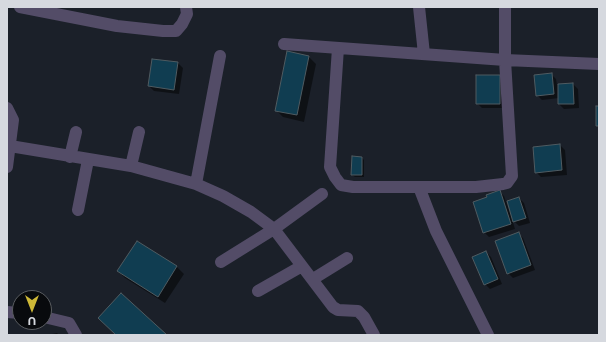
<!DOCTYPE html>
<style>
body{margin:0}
#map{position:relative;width:606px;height:342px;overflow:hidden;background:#1b2029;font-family:Montserrat,sans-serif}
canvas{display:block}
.frame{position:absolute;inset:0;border:8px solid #d6d9df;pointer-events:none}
.north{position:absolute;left:12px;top:290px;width:40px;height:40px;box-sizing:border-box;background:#080a0d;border:1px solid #5a5d61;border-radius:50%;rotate:180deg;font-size:11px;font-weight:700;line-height:16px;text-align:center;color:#d6d9df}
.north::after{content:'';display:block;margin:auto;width:14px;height:18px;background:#ceb837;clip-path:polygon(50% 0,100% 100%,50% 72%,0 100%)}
</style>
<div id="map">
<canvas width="606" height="342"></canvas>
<div class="frame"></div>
<div class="north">U</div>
</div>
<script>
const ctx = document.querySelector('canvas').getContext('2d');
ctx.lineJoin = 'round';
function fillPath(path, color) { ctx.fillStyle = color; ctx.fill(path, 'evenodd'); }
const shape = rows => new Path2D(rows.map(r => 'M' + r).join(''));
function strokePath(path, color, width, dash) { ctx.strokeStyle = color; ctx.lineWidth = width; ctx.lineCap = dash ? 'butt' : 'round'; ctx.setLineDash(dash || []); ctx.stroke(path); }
const shadow = shape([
 [309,57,316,64,304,122,283,117,276,110],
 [178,63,183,68,179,94,154,91,149,86],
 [551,74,556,79,557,85,573,84,578,89,579,108,564,109,559,104,559,98,542,100,537,95],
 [499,76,504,81,505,108,482,108,477,103],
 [560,145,565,150,567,175,541,177,536,172],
 [362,158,364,160,364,177,355,177,352,175],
 [499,191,504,196,510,213,519,198,524,203,530,223,519,226,512,219,515,229,489,237,484,232,488,198],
 [518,233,523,238,535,270,513,278,508,273],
 [137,242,177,267,184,274,165,303,125,278,118,271],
 [486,252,491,257,502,284,490,289,485,284],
 [57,333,59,335,47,335]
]);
const building = shape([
 [287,51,309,56,297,115,275,111,287,51],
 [152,59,178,62,174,90,148,86,152,59],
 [552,73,554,94,536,96,534,75,552,73],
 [476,75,500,75,500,104,476,104,476,75],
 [573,83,574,104,558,104,558,84,573,83],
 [596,106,599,106,599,126,596,126,596,106],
 [560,144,562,170,535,173,533,147,560,144],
 [352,156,362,157,362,175,351,175,352,156],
 [500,190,511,224,483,233,473,202,487,197,486,195,500,190],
 [519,197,526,218,513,222,507,201,519,197],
 [519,232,531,265,507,274,495,241,519,232],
 [137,241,177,266,158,297,117,271,137,241],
 [486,251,498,279,484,285,472,257,486,251],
 [121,293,167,335,116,335,98,318,121,293]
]);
const minor = shape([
 [20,7,117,26,163,31,176,31,182,24,187,14,186,7],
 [419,7,424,54],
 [284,44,505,60,599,64],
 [338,48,330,167,335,177,341,185,353,187,419,187],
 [7,108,13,120,7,167],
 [10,146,131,166,196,184,223,196,251,212,274,229,333,307,338,310,358,311,364,317,374,335],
 [70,157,76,132],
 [131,166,139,132],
 [196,184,220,56],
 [78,210,88,160],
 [221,262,274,229,322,194],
 [313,279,347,258],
 [258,291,302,266],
 [7,312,20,313],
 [44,317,69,323,76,335],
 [488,335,436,231,419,187,476,187,503,184,507,183,512,176,505,60,505,7]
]);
fillPath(shadow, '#0007');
fillPath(building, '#103d51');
strokePath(building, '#4f5b61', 1);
strokePath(minor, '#534c67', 12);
</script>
